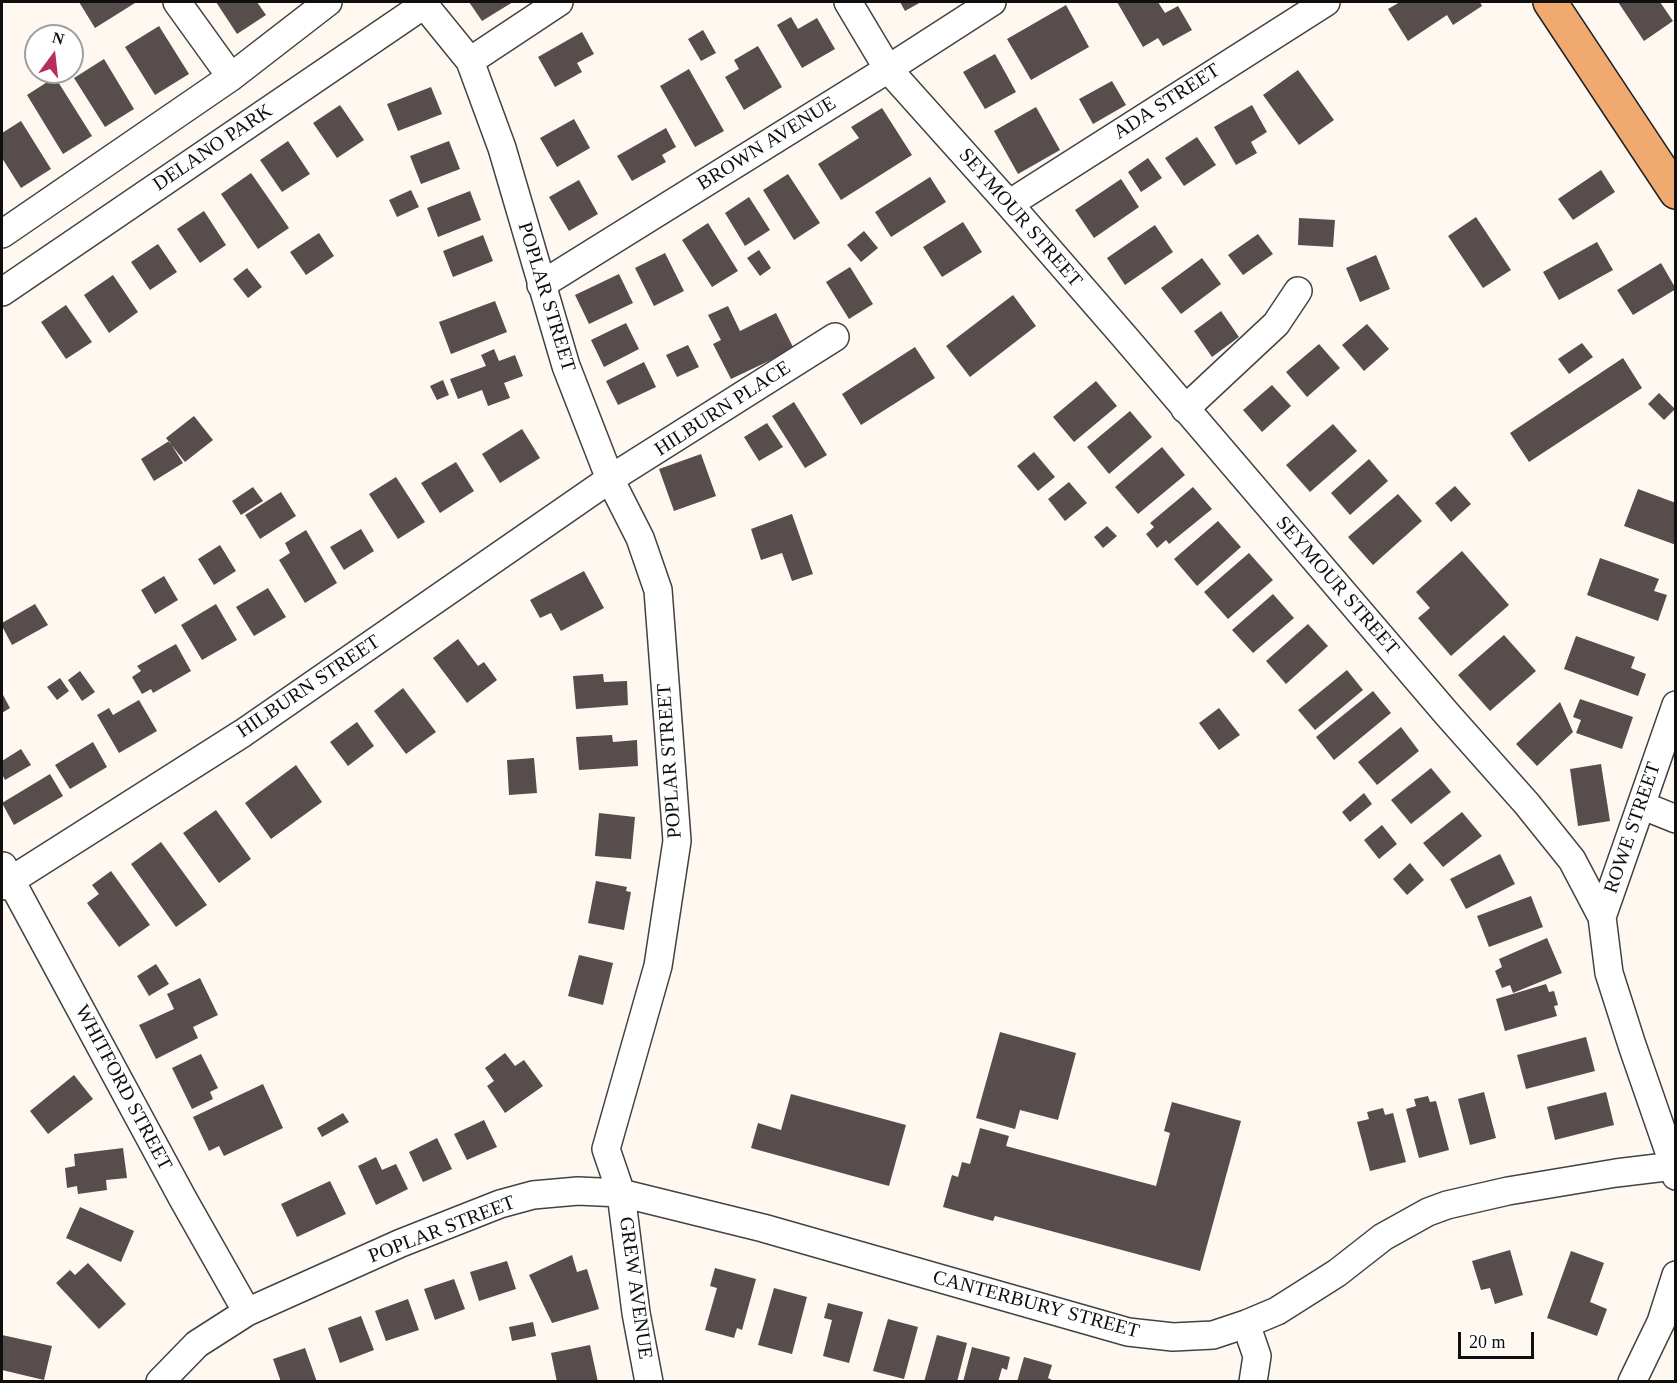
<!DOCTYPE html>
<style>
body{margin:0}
#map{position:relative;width:1677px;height:1383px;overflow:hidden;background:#fef8f1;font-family:Georgia,serif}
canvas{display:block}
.frame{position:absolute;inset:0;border:3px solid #0f0f0f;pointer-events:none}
.north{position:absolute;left:24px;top:24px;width:60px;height:60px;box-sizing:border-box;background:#fff;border:2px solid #9f9f9f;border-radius:50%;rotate:15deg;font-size:16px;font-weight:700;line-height:24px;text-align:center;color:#0f0f0f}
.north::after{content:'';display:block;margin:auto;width:21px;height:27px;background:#b72f5f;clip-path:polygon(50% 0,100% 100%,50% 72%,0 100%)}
.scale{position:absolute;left:1458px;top:1332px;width:76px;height:27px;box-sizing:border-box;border:3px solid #0f0f0f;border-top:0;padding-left:8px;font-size:18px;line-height:21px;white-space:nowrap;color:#0f0f0f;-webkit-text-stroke:4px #fff;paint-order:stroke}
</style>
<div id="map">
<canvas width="1677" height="1383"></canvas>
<div class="frame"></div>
<div class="north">N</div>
<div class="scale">20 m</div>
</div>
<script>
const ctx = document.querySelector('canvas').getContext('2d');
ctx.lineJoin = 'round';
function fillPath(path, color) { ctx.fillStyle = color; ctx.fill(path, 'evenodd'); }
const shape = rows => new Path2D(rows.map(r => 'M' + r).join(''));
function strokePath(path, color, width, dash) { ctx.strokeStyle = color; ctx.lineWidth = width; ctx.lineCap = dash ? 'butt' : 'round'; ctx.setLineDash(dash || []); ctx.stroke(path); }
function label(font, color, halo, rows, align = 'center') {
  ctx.font = font + ' Georgia,serif'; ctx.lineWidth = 6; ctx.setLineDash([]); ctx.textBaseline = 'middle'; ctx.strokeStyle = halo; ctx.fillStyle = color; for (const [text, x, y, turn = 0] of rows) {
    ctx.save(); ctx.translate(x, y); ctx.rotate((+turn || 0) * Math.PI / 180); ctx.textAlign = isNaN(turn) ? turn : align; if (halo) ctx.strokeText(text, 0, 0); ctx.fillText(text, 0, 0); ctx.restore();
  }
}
const building = shape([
 [79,2,134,2,135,3,95,28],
 [216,2,257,2,266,15,237,34],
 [469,2,513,2,482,21],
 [900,2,921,2,905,11],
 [1117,2,1158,2,1165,13,1178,6,1192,30,1163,46,1158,38,1143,47],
 [1400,2,1480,2,1482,6,1453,25,1447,15,1408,41,1388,9],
 [1618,2,1660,2,1673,21,1644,41],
 [1066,5,1089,47,1031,80,1007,39],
 [791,17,798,29,817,18,835,49,802,68,777,25],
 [159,26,189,74,155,95,125,47],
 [703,30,716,53,701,61,688,39],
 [582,32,594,54,577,63,582,72,555,87,538,57],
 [758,46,782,87,744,110,725,77,739,69,734,60],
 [995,54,1016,92,985,109,963,72],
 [104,59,134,109,105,127,74,78],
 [689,69,724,131,695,147,660,86],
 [1298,70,1334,120,1299,145,1263,95],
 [55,77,92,136,63,154,27,95],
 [1112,81,1126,105,1093,124,1079,99],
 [431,87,442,114,398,131,387,104],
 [340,105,364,140,337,158,313,123],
 [1252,105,1267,132,1251,142,1257,153,1236,165,1214,127],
 [1036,107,1060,150,1018,174,994,131],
 [882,108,912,155,841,200,818,164,859,138,851,127],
 [574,119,590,148,557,167,540,138],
 [21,121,51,169,21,188,2,158,2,133],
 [666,128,676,147,662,155,666,162,632,181,617,156],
 [1197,137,1216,165,1184,186,1165,158],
 [288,141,310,174,282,192,260,160],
 [449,141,460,169,421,184,410,156],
 [1148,158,1162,178,1141,192,1128,172],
 [1601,170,1615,192,1573,220,1558,199],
 [251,173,289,228,258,249,221,194],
 [788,174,820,223,794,240,763,190],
 [930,177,946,202,891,237,875,212],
 [1121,179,1139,207,1094,238,1075,210],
 [579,180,598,214,569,231,549,197],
 [411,190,419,207,397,217,389,200],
 [470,191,481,220,438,237,427,208],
 [749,197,770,230,745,246,725,213],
 [204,211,226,245,200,263,177,229],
 [1476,217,1511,270,1483,288,1448,236],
 [1299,218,1335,220,1333,247,1298,245],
 [963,222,982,252,942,277,923,247],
 [708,223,738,271,712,287,682,240],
 [1155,225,1173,252,1125,285,1107,258],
 [864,231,878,248,861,262,847,245],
 [319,233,334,256,306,275,290,252],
 [1258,234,1273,254,1243,275,1228,255],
 [483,235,493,261,453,277,443,251],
 [1597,242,1613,270,1559,300,1543,272],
 [158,244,177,272,150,290,131,262],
 [759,250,771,268,760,276,747,258],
 [665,253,684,291,654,306,635,268],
 [1376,255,1390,289,1360,302,1346,268],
 [1202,258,1221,284,1181,314,1161,288],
 [1661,263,1676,289,1633,315,1617,290],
 [850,267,873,304,849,319,826,282],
 [247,268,262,287,248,298,233,279],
 [619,274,633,303,589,324,575,295],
 [113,275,138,312,109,333,84,295],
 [1013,295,1036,326,970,377,946,346],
 [495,301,507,332,451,354,439,322],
 [66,305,92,342,66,359,41,322],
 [728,306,740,331,776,313,794,349,731,379,713,344,721,340,708,315],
 [1221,311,1239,337,1212,357,1194,331],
 [626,323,639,349,604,367,591,340],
 [1367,324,1389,349,1364,371,1342,345],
 [1582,343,1593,357,1569,374,1558,359],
 [1319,344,1340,368,1307,397,1286,372],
 [688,345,699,367,677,377,666,355],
 [915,347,935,378,861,425,842,394],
 [494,349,499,361,515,355,523,376,504,383,510,398,488,406,482,390,458,399,450,379,486,366,481,355],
 [1623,358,1642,388,1529,462,1510,433],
 [644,362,656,387,618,405,606,381],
 [443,380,449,395,437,400,430,386],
 [1096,381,1117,406,1074,442,1053,417],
 [1272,385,1291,406,1262,432,1243,410],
 [1659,393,1675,409,1664,420,1648,404],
 [794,402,827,455,805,468,772,416],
 [1130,411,1152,437,1109,474,1087,447],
 [194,416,213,440,185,462,166,438],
 [767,423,783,447,759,461,744,437],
 [1333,424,1357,451,1310,492,1286,465],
 [522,429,540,458,500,483,482,454],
 [169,441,183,463,154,481,141,459],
 [1162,447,1185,475,1138,514,1115,487],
 [1034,452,1055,477,1038,491,1017,466],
 [701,454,716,496,674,511,659,469],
 [1369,459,1388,481,1350,515,1331,493],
 [456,462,474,491,440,513,421,483],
 [396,477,425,522,398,539,369,494],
 [1069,482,1087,503,1065,521,1048,499],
 [1455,486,1471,504,1451,522,1435,503],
 [253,487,263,501,241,515,232,501],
 [1193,487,1212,509,1169,544,1166,540,1157,548,1146,534,1154,527,1150,523],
 [1638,489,1676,503,1676,545,1624,526],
 [281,492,296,516,260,539,245,515],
 [1398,494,1422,521,1373,565,1348,537],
 [792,514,813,574,792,581,782,553,761,560,751,529],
 [1218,521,1241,547,1197,586,1174,559],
 [1107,526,1117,536,1103,548,1094,537],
 [361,529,374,551,344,570,330,547],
 [306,530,337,583,305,603,279,560,290,553,285,543],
 [220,545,236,571,214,585,198,559],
 [1462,551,1509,605,1451,656,1418,618,1430,608,1416,592],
 [1249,553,1273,580,1228,619,1204,592],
 [1600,558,1659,579,1654,591,1667,595,1658,621,1587,595],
 [584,571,604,608,561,631,551,613,540,618,530,600],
 [164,576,178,600,155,614,141,590],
 [268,588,286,617,254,636,236,607],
 [1273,594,1294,618,1253,653,1232,630],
 [35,604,48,625,12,645,2,626,2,623],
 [216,604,237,640,202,660,181,625],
 [1308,624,1328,646,1286,684,1266,661],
 [1504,635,1536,671,1490,711,1458,675],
 [1576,636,1635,657,1631,668,1646,674,1638,696,1564,669],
 [458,639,478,666,484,662,497,680,467,703,433,658],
 [176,644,191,671,153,693,151,689,142,694,132,677,141,671,137,666],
 [1347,670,1363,690,1315,730,1298,710],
 [80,671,95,692,82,701,68,680],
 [603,674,604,682,627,681,628,705,576,709,573,676],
 [60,678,69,691,57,700,47,687],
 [403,688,436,732,406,754,374,711],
 [1373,691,1391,713,1334,760,1316,737],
 [2,693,10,708,2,713],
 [1580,699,1633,717,1622,749,1576,733,1581,720,1573,717],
 [139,700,157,731,119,753,97,715,109,708,113,715],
 [1560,702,1573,732,1537,766,1516,744],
 [1219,708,1240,735,1219,750,1199,723],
 [357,722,374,746,348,766,330,742],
 [1401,727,1419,751,1377,785,1358,762],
 [612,735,613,742,637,740,638,766,579,770,576,737],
 [93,742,107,767,70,789,55,765],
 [21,749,31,765,5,780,2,774,2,761],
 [534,758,537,793,509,795,507,760],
 [1601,764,1610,821,1578,826,1570,769],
 [296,765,322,802,271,839,245,803],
 [1431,768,1451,792,1411,824,1391,800],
 [50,774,63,796,14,825,2,803],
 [1364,793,1372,804,1350,822,1342,812],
 [216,810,251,859,219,883,183,833],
 [1462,812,1482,836,1443,867,1423,843],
 [599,813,635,817,631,859,595,856],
 [1382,825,1397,844,1379,859,1364,840],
 [161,842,207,905,176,927,131,864],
 [1500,854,1515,884,1466,909,1450,879],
 [1410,863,1424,880,1407,895,1393,879],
 [111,871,150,925,119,947,87,903,99,894,92,885],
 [596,881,627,887,626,891,631,892,624,930,588,923],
 [1531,896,1543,927,1489,947,1477,916],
 [1547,938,1562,973,1513,993,1510,985,1502,988,1495,971,1502,967,1499,959],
 [579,955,613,963,603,1005,568,996],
 [156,964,169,984,149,996,137,976],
 [200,978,218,1015,193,1027,198,1038,156,1059,139,1025,174,1009,167,994],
 [1546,984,1549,992,1554,991,1558,1005,1554,1006,1557,1016,1505,1031,1496,999],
 [1000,1032,1076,1053,1058,1120,1020,1110,1015,1129,976,1118],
 [1586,1037,1595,1071,1526,1089,1517,1055],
 [505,1053,515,1066,524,1060,543,1086,505,1113,487,1086,494,1081,485,1068],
 [201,1054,218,1088,210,1092,213,1099,192,1109,172,1068],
 [74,1075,93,1099,48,1134,30,1111],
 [263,1084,283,1128,224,1156,219,1146,209,1151,193,1117],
 [1484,1092,1496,1138,1470,1145,1458,1099],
 [1606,1092,1614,1125,1555,1140,1547,1107],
 [791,1094,906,1125,889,1186,751,1148,758,1123,781,1130],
 [1428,1096,1430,1102,1436,1101,1449,1150,1419,1158,1406,1109,1416,1106,1414,1099],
 [1172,1102,1241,1121,1200,1271,995,1216,993,1221,943,1207,952,1175,958,1177,962,1162,970,1164,980,1128,1009,1136,1006,1146,1156,1186,1170,1133,1164,1131],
 [1383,1108,1385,1115,1393,1113,1406,1162,1370,1171,1357,1122,1369,1119,1367,1112],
 [343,1113,349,1122,322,1137,317,1128],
 [484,1120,497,1147,467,1160,454,1134],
 [437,1138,452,1169,423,1182,409,1152],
 [123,1148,127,1178,106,1180,107,1190,78,1194,77,1186,67,1188,65,1168,75,1166,74,1154],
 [376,1157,382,1170,396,1164,408,1189,376,1205,358,1166],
 [330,1181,346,1214,297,1237,281,1204],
 [80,1207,134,1231,121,1262,66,1238],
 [1510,1250,1523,1295,1495,1304,1490,1288,1481,1290,1472,1261],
 [1571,1251,1604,1263,1590,1302,1607,1309,1597,1336,1547,1318],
 [572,1255,577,1272,587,1269,599,1309,552,1323,529,1275],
 [507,1261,516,1289,479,1301,470,1272],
 [88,1263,126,1304,99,1329,56,1283,70,1270,75,1275],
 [715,1268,756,1279,742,1330,737,1328,734,1338,705,1330,717,1288,710,1286],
 [454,1279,465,1309,435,1320,424,1289],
 [774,1288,807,1297,792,1354,758,1345],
 [408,1299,419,1330,386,1341,375,1311],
 [828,1303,863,1312,849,1363,823,1356,832,1320,824,1318],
 [361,1316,374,1350,340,1363,328,1328],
 [888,1319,918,1327,904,1379,873,1371],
 [533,1322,536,1336,512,1341,509,1327],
 [2,1335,52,1346,44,1380,2,1370],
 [937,1335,967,1343,957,1382,924,1382],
 [590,1345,598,1382,557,1382,551,1353],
 [972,1347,1010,1357,1007,1370,1002,1368,998,1382,963,1382],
 [305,1348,317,1382,281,1382,273,1359],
 [1024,1357,1052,1365,1048,1378,1056,1382,1017,1382]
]);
const minor = shape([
 [177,2,231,77],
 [422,2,470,61,502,148,566,366,610,479,640,538,658,590,677,841,658,966,606,1149,621,1193,636,1313,649,1382],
 [848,2,888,69,1009,204,1123,335,1447,714,1527,804,1572,860,1602,917,1609,973,1632,1045,1674,1166,1676,1176],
 [470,61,559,2],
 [1009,204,1326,2],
 [2,234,231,77,328,2],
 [541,285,888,69,992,2],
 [2,292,425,4],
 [1185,409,1276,324,1298,291],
 [1641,805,1676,819],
 [3,866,183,1199,247,1312],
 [2,886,243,733,610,479,835,337],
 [1602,917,1676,705],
 [1246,1324,1257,1356,1253,1382],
 [160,1382,197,1344,247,1312,401,1243,500,1204,533,1195,578,1191,621,1193,763,1228,1128,1332,1173,1337,1213,1335,1246,1324,1277,1311,1337,1273,1383,1237,1428,1212,1447,1205,1508,1191,1616,1173,1674,1166],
 [1632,1382,1661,1322,1676,1275]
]);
const major = shape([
 [1550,2,1676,192]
]);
const streetNames = [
 ["ADA STREET",1167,102,-33],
 ["BROWN AVENUE",767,144,-32],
 ["DELANO PARK",213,148,-34],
 ["SEYMOUR STREET",1020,218,49],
 ["POPLAR STREET",546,297,73],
 ["HILBURN PLACE",723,409,-33],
 ["SEYMOUR STREET",1337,586,49],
 ["HILBURN STREET",309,687,-34],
 ["POPLAR STREET",670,761,-94],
 ["ROWE STREET",1633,828,-71],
 ["WHITFORD STREET",123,1088,62],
 ["POPLAR STREET",442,1230,-21],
 ["GREW AVENUE",635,1288,82],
 ["CANTERBURY STREET",1036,1305,15]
];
fillPath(building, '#574d4c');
strokePath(minor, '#424242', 30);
strokePath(major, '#202020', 36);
strokePath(minor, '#fff', 27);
strokePath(major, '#f0aa70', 33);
label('20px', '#0f0f0f', '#fff', streetNames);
</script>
